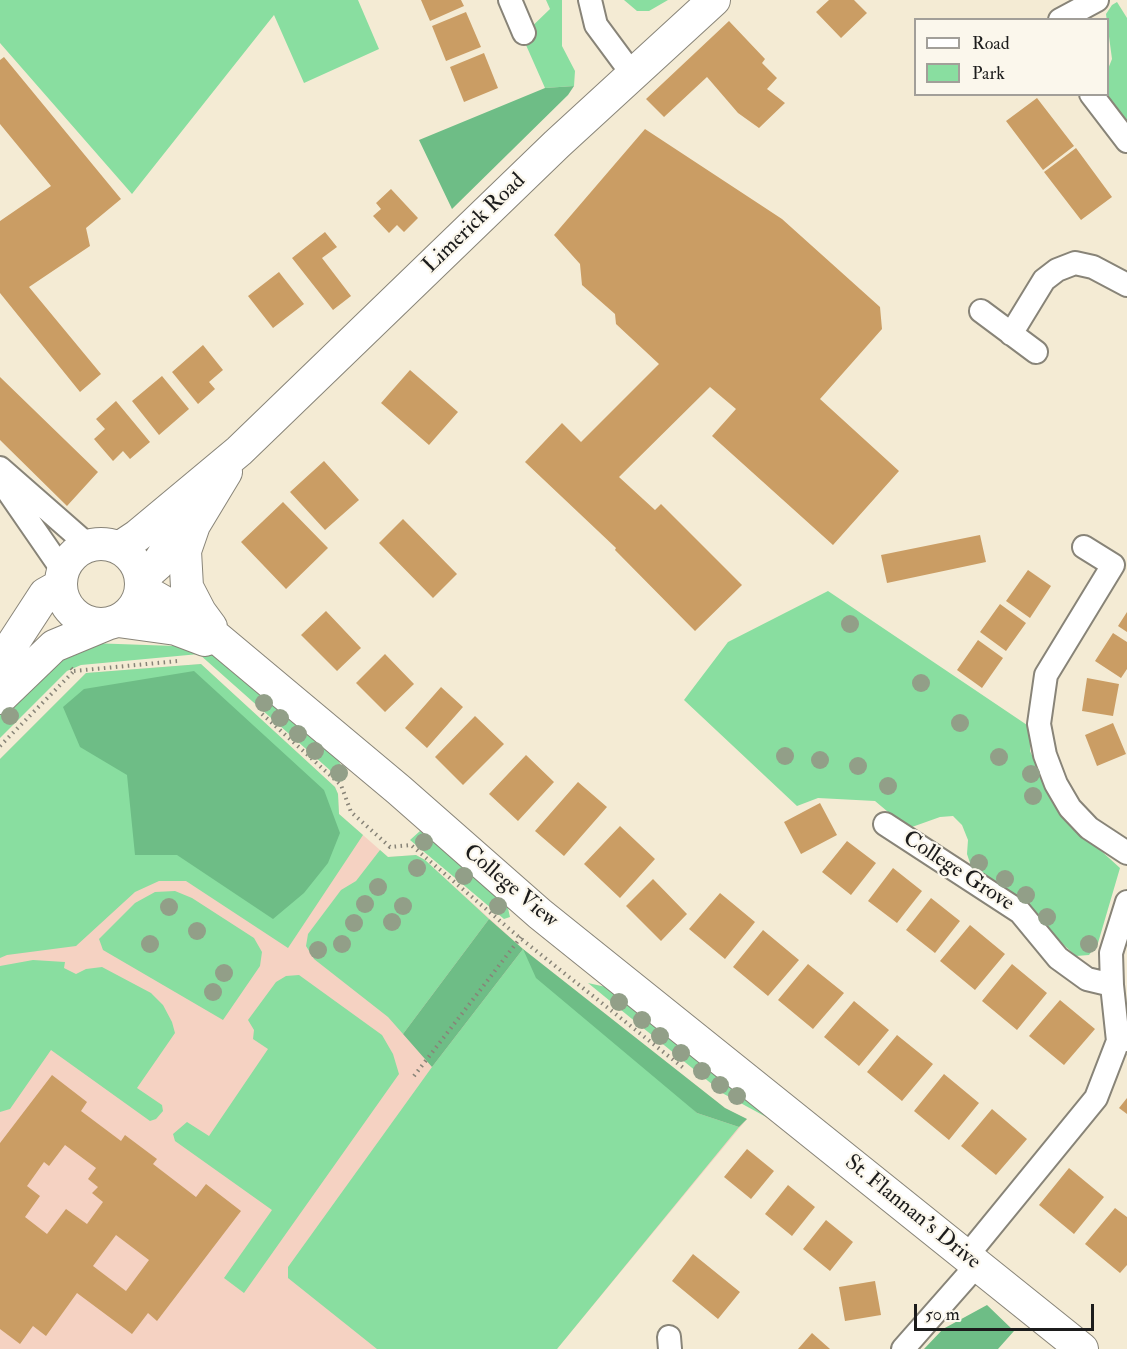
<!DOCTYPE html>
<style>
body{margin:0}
#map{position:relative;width:1127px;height:1349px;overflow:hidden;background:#f4ebd4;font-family:"IM FELL Double Pica",serif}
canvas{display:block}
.legend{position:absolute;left:914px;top:18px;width:195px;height:78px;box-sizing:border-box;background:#fbf7ec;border:2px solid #a29f99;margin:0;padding:8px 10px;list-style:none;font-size:18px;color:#1c1c1c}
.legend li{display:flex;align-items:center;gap:12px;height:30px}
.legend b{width:30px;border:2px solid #a29f99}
.scale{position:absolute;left:914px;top:1304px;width:180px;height:27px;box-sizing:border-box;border:3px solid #1c1c1c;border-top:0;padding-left:8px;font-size:18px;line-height:21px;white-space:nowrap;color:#1c1c1c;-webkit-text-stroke:4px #fbf7ec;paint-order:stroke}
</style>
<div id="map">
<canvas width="1127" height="1349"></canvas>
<ul class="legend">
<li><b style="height:8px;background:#fff"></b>Road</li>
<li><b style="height:16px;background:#89dea0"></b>Park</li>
</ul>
<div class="scale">50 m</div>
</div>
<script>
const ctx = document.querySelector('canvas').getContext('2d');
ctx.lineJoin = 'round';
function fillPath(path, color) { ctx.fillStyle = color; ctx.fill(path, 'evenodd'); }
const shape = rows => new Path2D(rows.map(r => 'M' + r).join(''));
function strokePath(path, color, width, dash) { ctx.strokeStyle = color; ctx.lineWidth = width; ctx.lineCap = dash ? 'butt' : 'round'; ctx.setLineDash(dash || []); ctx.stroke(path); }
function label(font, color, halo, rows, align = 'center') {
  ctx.font = font + ' "IM FELL Double Pica",serif'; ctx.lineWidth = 4.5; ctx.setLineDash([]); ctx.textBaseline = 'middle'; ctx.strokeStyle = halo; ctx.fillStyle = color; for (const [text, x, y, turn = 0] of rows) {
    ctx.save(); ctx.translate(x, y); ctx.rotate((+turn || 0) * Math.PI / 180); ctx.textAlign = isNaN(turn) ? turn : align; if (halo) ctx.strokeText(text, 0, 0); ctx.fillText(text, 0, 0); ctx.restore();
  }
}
const built = shape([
 [201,664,335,787,338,794,339,814,380,850,388,857,416,855,425,860,523,949,725,1108,747,1119,557,1349,0,1349,0,759,86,673]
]);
const green = shape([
 [0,0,358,0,379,49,304,83,274,15,132,194,0,43],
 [546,0,562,0,562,46,575,71,574,86,545,88,522,36,550,9],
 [624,0,668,0,649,11,637,11],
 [1117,2,1127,18,1127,125,1102,95,1108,94,1108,69,1112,59,1106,14,1112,5],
 [828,591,1030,727,1030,751,1052,799,1065,818,1120,868,1098,943,1089,955,1076,956,1056,938,1021,901,971,866,967,854,968,840,962,825,953,816,940,817,912,827,900,822,875,801,818,798,797,806,684,700,728,642],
 [90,643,203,647,223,661,338,760,345,772,341,780,199,654,81,665,67,671,0,738,0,710,50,662],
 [201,664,335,787,338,794,339,814,363,835,288,948,186,881,159,881,135,892,76,946,7,955,0,958,0,759,86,673],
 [420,831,428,834,507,904,510,917,504,919,410,840],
 [380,850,388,857,416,855,425,860,489,919,403,1034,388,1017,314,959,306,946,308,934,341,890,356,881],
 [175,891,192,898,254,938,262,952,260,966,223,1020,103,950,99,939,135,903,155,892],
 [523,949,697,1113,739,1127,557,1349,377,1349,288,1278,288,1267,432,1067],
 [33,960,65,962,64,968,76,974,86,969,102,967,151,993,163,1005,172,1022,175,1033,137,1088,162,1105,163,1111,156,1119,150,1121,51,1050,10,1109,0,1112,0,966],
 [299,975,382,1035,393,1054,399,1074,244,1293,224,1278,272,1210,175,1141,173,1134,187,1122,209,1136,268,1049,253,1039,254,1030,248,1020,276,982,286,976],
 [588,983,615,989,768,1118,724,1094]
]);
const forest = shape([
 [574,86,568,95,452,209,419,140,545,88],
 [194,671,324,790,340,833,328,863,304,893,273,919,177,855,135,855,127,775,80,747,63,707,84,689],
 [489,919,523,949,725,1108,747,1119,739,1127,697,1113,536,978,523,949,432,1067,403,1034],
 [987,1305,1014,1331,998,1349,924,1349,943,1329]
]);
const building = shape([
 [421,0,461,0,464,6,430,21],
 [829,0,854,0,867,13,841,38,816,12],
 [466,12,481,47,446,61,432,26],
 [729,21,765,59,762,63,777,78,767,89,785,103,759,128,738,113,707,77,664,117,646,99],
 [484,53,498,88,464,102,450,67],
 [4,57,121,199,86,228,90,246,29,287,101,374,80,392,0,293,0,221,51,186,0,124,0,60],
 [1037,98,1074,146,1043,170,1006,121],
 [645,129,782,219,880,307,882,329,820,399,899,471,833,545,712,436,736,409,710,387,619,477,655,510,661,504,742,585,695,631,615,550,616,548,525,462,562,423,581,442,659,364,616,324,615,314,582,285,580,264,554,235],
 [1076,148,1112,197,1081,220,1044,172],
 [391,189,418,218,404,232,397,225,389,233,373,216,381,209,376,203],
 [325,232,337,247,322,258,351,296,333,310,292,258],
 [279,272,304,304,273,328,248,296],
 [203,345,223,370,209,382,215,389,198,404,172,372],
 [410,370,458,412,429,445,381,403],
 [162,376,189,409,159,435,132,401],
 [0,377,98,472,67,506,0,440],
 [116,401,150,442,130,459,123,451,113,461,94,439,105,429,96,419],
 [324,461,359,500,325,530,290,492],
 [283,502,328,548,286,589,241,542],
 [403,519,457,574,433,598,379,543],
 [980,535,986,562,887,583,881,555],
 [1028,570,1051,586,1030,618,1006,601],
 [1000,604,1026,623,1006,651,980,632],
 [326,611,361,648,337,671,301,635],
 [1127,612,1127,632,1118,626],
 [1113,633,1127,642,1127,669,1121,678,1095,661],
 [978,640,1003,658,982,688,957,670],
 [385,654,414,684,385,712,356,683],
 [1087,678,1119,684,1113,716,1082,711],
 [441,687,463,707,427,748,405,728],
 [475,716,504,744,463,785,435,757],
 [1113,723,1126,754,1097,766,1085,735],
 [526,755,554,782,518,821,489,794],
 [578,782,607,807,564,856,535,831],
 [820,803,837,835,801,854,784,822],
 [620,826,655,859,620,898,584,864],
 [847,841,876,863,851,895,822,872],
 [893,868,922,891,897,923,868,901],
 [653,879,687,914,661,941,626,906],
 [720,893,755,922,725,959,689,929],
 [931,898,960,921,935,953,906,930],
 [970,925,1005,954,975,990,940,961],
 [763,930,799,960,768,996,733,967],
 [808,964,844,993,813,1029,778,1000],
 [1012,964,1047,993,1017,1030,982,1001],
 [1060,1000,1095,1029,1064,1065,1029,1036],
 [854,1001,889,1030,859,1066,824,1037],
 [897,1035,933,1064,902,1101,867,1072],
 [944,1074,979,1103,949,1140,914,1111],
 [52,1075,87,1102,81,1111,121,1141,125,1135,157,1159,153,1164,196,1197,206,1184,241,1211,157,1321,148,1313,132,1334,77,1293,46,1336,33,1326,20,1344,0,1329,0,1143],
 [65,1145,96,1168,88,1179,98,1187,92,1193,103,1202,87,1224,66,1209,47,1234,25,1217,40,1196,27,1186,44,1162,49,1166],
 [116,1235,149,1260,126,1291,93,1266],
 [1127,1098,1127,1114,1119,1108],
 [992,1109,1027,1139,996,1175,961,1146],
 [747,1149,774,1171,751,1199,724,1177],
 [1069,1168,1104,1197,1074,1234,1039,1205],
 [788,1185,815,1207,792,1236,765,1214],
 [1115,1208,1127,1217,1127,1265,1120,1273,1085,1244],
 [826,1220,853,1242,830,1271,803,1249],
 [693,1254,740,1292,718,1319,672,1281],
 [875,1281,881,1315,845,1321,839,1287],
 [812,1333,830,1349,798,1349]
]);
const path = shape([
 [74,671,178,661],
 [262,714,341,785,351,812,390,847,411,845,520,938,686,1070],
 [0,746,74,671,70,667],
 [414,1076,521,937]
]);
const street = shape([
 [510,0,524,33],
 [590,0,596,25,633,75],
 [1060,20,1097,0],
 [1091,94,1127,141],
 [981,311,1036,352],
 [1011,334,1044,280,1057,270,1075,263,1093,267,1127,285],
 [0,468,89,546],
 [1,481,63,571],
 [1084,547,1113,565,1046,675,1039,724,1045,755,1056,784,1070,808,1089,828,1127,853],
 [885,824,1020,912,1058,958,1087,979,1112,985],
 [1127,902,1111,953,1112,985,1118,1041,1127,1040],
 [966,1257,1096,1098,1118,1041],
 [669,1337,670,1349],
 [903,1349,976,1266]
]);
const secondary = shape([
 '61 584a40 40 0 1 1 80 0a40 40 0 1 1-80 0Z',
 [119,548,137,536,239,451,557,144,714,0],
 [141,579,157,565,185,520],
 [141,589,197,621,399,790,540,914,1082,1349],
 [118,621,176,629,205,640],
 [211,627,200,612,187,587,185,551,194,525,226,472],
 [0,663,45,594,61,585],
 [0,698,54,646,107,624]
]);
const trees = [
 [850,624],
 [921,683],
 [264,703],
 [10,716],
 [280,718],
 [960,723],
 [298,734],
 [315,751],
 [785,756],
 [999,757],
 [820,760],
 [858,766],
 [339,773],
 [1031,774],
 [888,786],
 [1033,796],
 [424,842],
 [979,863],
 [417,868],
 [464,876],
 [1005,879],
 [378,887],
 [1026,895],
 [365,904],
 [403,906],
 [498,906],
 [169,907],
 [1047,917],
 [392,922],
 [354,923],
 [197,931],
 [150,944],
 [342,944],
 [1089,944],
 [318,950],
 [224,973],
 [213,992],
 [619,1002],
 [642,1020],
 [660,1036],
 [681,1053],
 [702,1071],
 [720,1085],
 [737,1096]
];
const streetNames = [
 ["Limerick Road",475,224,-44],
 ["College Grove",958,872,33],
 ["College View",510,887,40],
 ["St. Flannan's Drive",912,1213,39]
];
fillPath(built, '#f5d2c2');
fillPath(green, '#89dea0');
fillPath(forest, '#6ebd86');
fillPath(building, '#ca9d64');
strokePath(street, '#888478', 26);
strokePath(secondary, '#888478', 34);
strokePath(path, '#888478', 4, [1.5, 4.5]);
strokePath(street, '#fff', 22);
strokePath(secondary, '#fff', 32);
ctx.fillStyle = '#929f88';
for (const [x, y] of trees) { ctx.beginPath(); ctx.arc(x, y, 9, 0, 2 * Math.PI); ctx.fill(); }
label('22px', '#1c1c1c', '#fbf7ec', streetNames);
</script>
